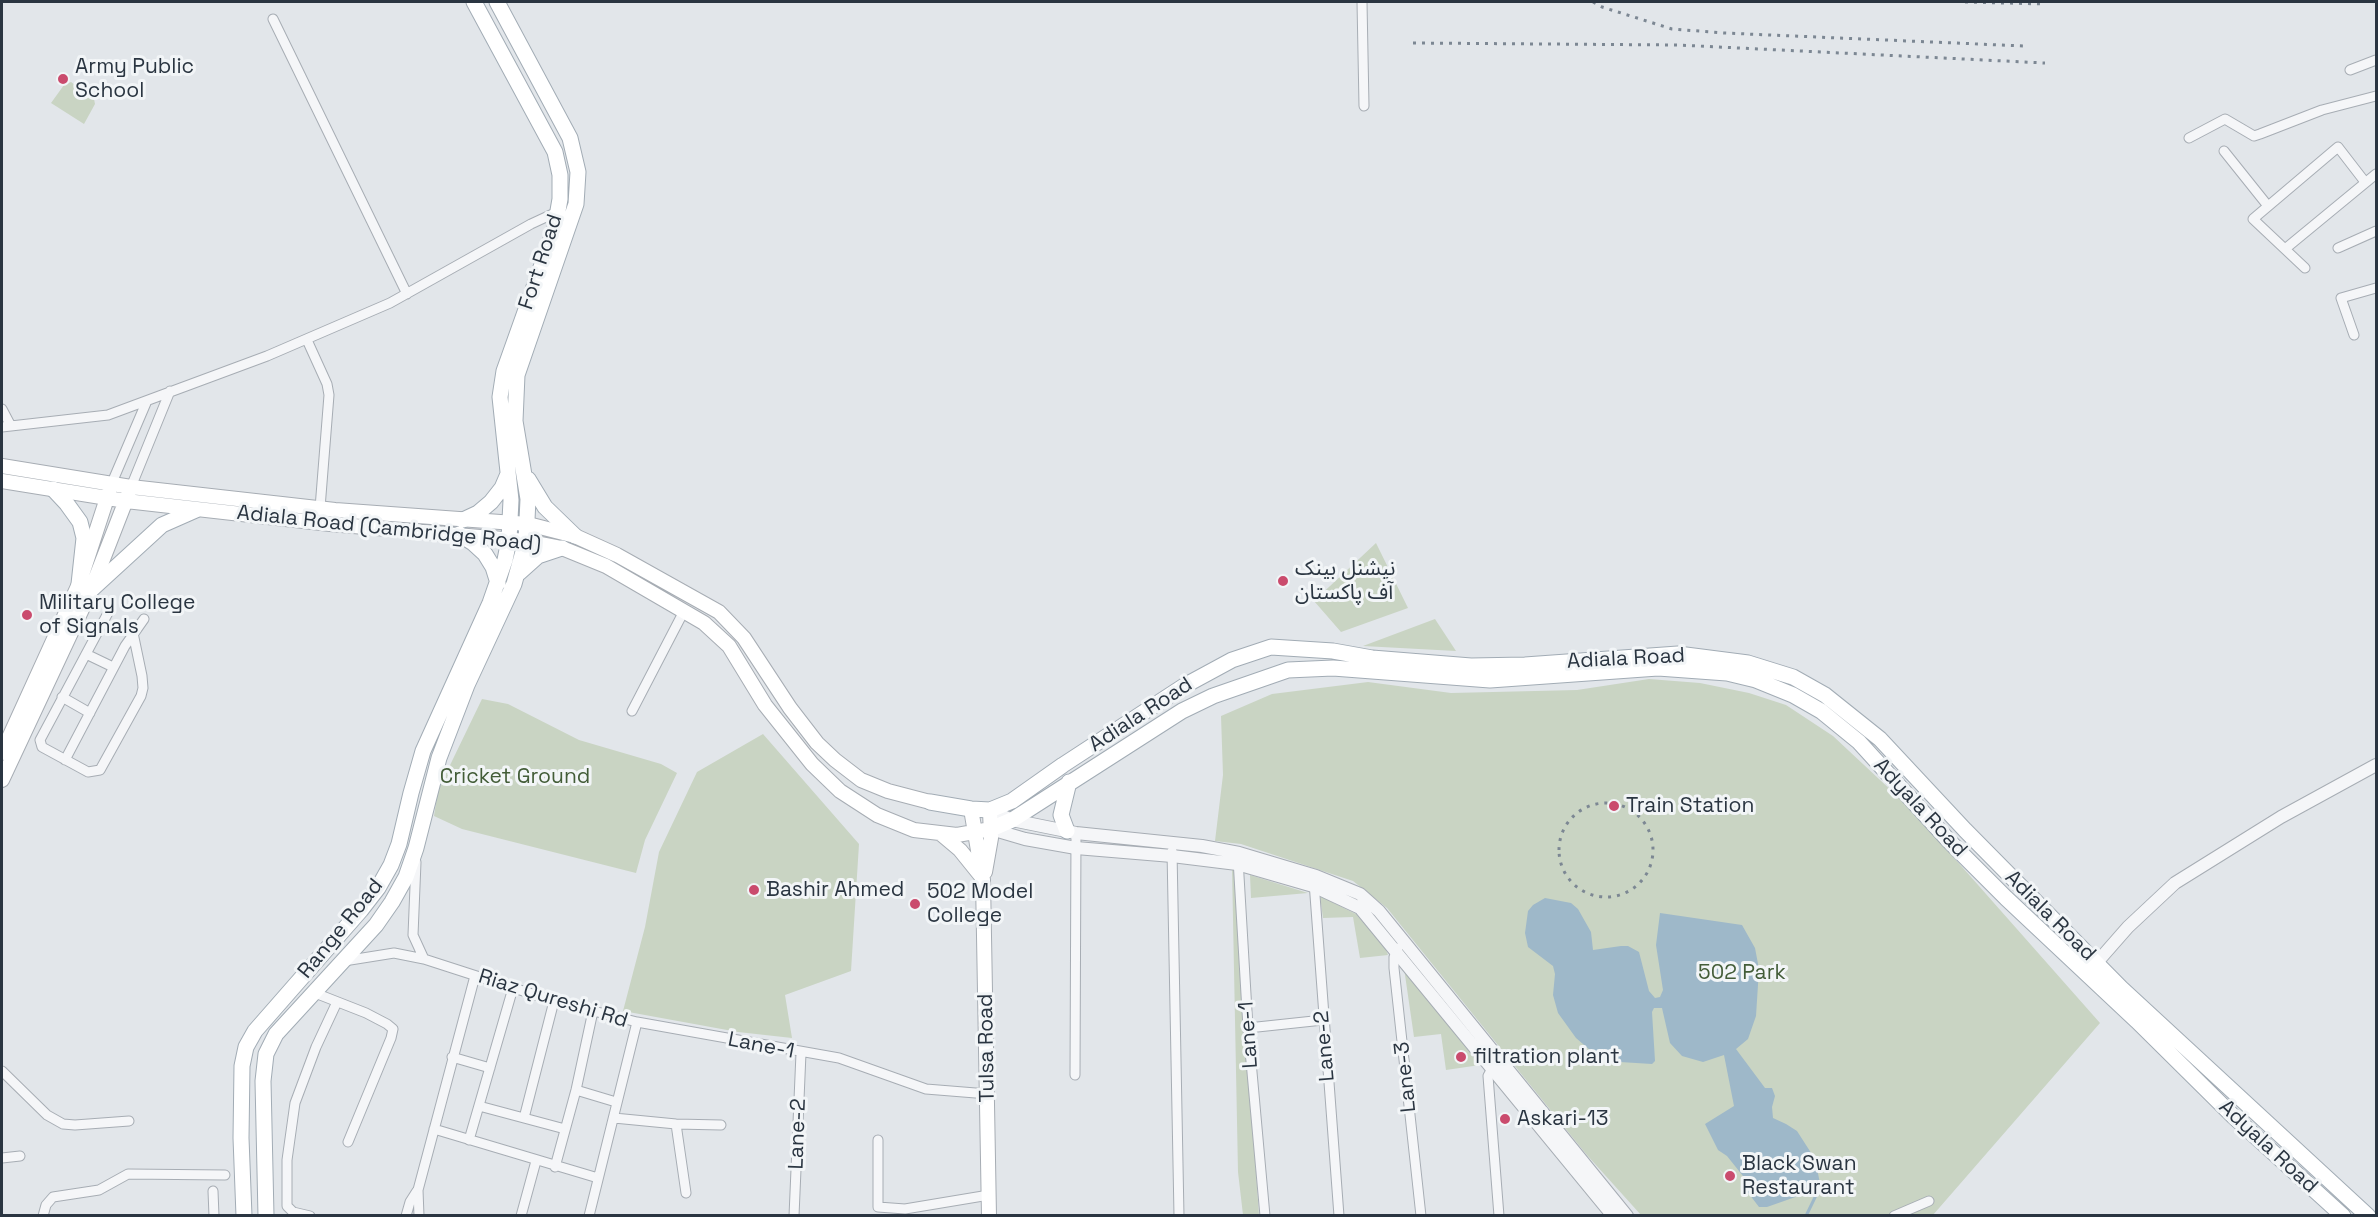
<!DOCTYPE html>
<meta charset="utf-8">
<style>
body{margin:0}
#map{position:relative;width:2378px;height:1217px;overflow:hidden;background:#e2e6ea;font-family:"Space Grotesk",sans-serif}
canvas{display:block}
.frame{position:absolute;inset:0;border:3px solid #2a3541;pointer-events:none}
</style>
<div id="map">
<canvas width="2378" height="1217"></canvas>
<div class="frame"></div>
</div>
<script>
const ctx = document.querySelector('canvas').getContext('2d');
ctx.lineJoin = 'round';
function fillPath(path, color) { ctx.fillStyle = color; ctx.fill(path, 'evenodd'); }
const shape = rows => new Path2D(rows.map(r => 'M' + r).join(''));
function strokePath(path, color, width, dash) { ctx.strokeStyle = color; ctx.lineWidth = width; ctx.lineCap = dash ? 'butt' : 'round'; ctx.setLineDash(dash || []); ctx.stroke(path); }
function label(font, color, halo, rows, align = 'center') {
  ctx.font = font + ' "Space Grotesk","Noto Sans Arabic",sans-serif'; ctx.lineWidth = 6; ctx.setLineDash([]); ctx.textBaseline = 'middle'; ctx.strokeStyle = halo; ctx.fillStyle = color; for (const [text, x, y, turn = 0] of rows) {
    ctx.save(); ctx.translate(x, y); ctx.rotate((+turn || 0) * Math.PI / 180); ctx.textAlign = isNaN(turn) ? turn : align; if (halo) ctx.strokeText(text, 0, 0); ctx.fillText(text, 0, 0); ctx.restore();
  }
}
const green = shape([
 [71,82,94,99,95,104,84,124,51,103,64,85],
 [1376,543,1408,608,1341,632,1314,601],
 [1435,619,1456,651,1363,646],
 [1649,679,1700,683,1749,693,1786,705,1833,736,1910,808,2100,1023,1933,1215,1641,1215,1586,1154,1387,908,1353,881,1241,844,1215,841,1223,775,1221,716,1272,694,1368,682,1451,693,1577,690],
 [482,699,508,704,579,740,661,764,677,773,645,840,636,873,462,829,434,816,438,790],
 [763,734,859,844,851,971,785,995,792,1038,738,1032,623,1011,645,927,659,852,697,772],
 [1232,868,1235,869,1259,1215,1243,1215,1238,1172],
 [1250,875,1308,893,1251,898],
 [1320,896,1356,914,1386,949,1388,955,1360,958,1353,917,1323,918],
 [1404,968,1480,1065,1446,1070,1441,1034,1414,1037]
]);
const water = shape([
 [1545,898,1571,903,1578,909,1591,932,1593,950,1621,946,1628,946,1639,952,1649,991,1655,998,1660,997,1663,990,1656,945,1660,913,1742,925,1755,948,1759,969,1756,1016,1748,1039,1736,1049,1765,1088,1772,1088,1775,1096,1772,1107,1773,1118,1786,1124,1797,1131,1815,1159,1821,1188,1767,1207,1759,1207,1746,1190,1747,1181,1727,1156,1718,1150,1705,1124,1734,1106,1724,1055,1703,1062,1682,1056,1670,1043,1662,1008,1654,1008,1652,1012,1655,1061,1652,1064,1620,1062,1601,1057,1590,1050,1576,1038,1558,1013,1553,995,1555,974,1553,966,1528,947,1525,933,1528,911,1533,905]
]);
const stream = shape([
 [1806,1216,1820,1187]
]);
const minor = shape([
 [1362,2,1364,106],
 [273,19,407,294],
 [2350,70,2376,60],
 [2189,138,2225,119,2254,136,2260,134,2322,110,2376,96],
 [2224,151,2268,206],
 [2338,248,2376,231],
 [2285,249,2376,174],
 [2305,268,2253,219,2338,147,2365,182],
 [2354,335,2341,298,2376,288],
 [307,340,327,384,329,395,320,508],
 [2,409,11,426],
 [2,427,108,415,267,356,390,303,531,224,559,211],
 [111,485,146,403],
 [131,487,170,391],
 [109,611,40,740,42,747,88,772,100,770,141,696,143,688,142,676,133,633],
 [86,654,113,667],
 [62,697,90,713],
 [632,711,684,611],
 [65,760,125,646,144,619],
 [1172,851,1179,1216],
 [1238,859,1248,1028,1265,1216],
 [416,862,413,935,424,959],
 [1314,882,1339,1216],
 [1398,948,1394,957,1394,968,1421,1216],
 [344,961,394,953,424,959,554,1001,637,1022,589,1216],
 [315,993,366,1013,387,1024,393,1029,391,1038,348,1142],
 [637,1022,839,1058,926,1089,988,1094],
 [1248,1028,1323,1020],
 [452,1057,490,1068],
 [1494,1065,1488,1076,1499,1216],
 [2,1071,47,1115,63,1124,75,1125,129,1121],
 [1075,1075,1076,833],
 [576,1090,616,1102],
 [479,1106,565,1129],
 [524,1118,554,1001],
 [614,1118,676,1124,721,1125],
 [676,1124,686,1193],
 [434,1129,598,1178],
 [469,1140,513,988],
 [878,1140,878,1207,905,1209,989,1195],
 [2,1158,20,1156],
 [555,1167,576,1090,593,1011],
 [213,1191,214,1216],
 [43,1216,46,1205,53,1197,99,1190,128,1174,225,1175],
 [310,1216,293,1212,287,1206,287,1160,295,1103,316,1047,337,1002],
 [406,1216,410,1202,417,1191],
 [419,1216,418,1190,475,976],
 [521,1216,536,1161],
 [794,1216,801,1053],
 [1894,1216,1929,1201]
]);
const tertiary = shape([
 [990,810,1012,820,1076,833,1202,846,1239,853,1316,876,1360,894,1379,911,1627,1216],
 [991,829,1025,839,1076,848,1172,856,1237,864,1313,886,1360,908,1613,1216],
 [2092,968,2128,927,2175,883,2281,817,2376,765]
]);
const secondary = shape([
 [2,466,131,487,335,510,528,524,575,536,617,555,719,612,744,638,790,708,817,743,835,760,861,780,888,791,930,802],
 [2,481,126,501,330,524,526,541,562,548,606,566,704,623,729,646,765,705,812,764,840,791,877,815,914,830,957,835,991,829],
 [2,753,79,584,109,492],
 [2,780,91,590,128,495],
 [971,809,983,880,989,1216],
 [941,834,960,850,981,876],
 [985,872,991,838,990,810]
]);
const primary = shape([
 [528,479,545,507,575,536],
 [53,489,67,504,80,522,84,538,79,584],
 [463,520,478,513,491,502,502,488,508,474],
 [459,534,473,543,485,554,493,567,498,583],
 [519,573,538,556,562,548],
 [91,590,162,525,196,510],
 [930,802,971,809,990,810,1012,801,1063,765,1184,686,1232,660,1271,647,1333,651,1372,658,1471,666,1525,665,1678,654,1748,663,1793,677,1825,695,1880,739,1965,830,2121,988,2368,1216],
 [991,829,1012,820,1182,711,1213,696,1288,670,1333,668,1490,680,1658,668,1727,673,1756,680,1793,695,1821,711,1859,742,1949,841,2006,898,2137,1021,2233,1116,2343,1216],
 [1067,831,1061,815,1069,782],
 [244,1216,241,1138,242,1066,246,1047,255,1031,361,910,378,888,391,865,399,844,411,793,423,751,490,603,505,560,509,540,511,500,500,397,504,371,555,228,560,199,560,175,555,152,474,2],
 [266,1216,263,1081,266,1054,276,1034,376,925,392,902,406,877,416,848,439,758,467,685,514,584,526,541,528,499,515,421,517,375,576,204,578,172,570,138,497,2]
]);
const rail = shape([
 [1593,2,1602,7,1672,29,1724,33,2024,46],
 [1965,2,2045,4],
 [1413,43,1678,45,2045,63],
 '1559 850a47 47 0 1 1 94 0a47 47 0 1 1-94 0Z'
]);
const markers = [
 [63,79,6,"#ca4b6d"],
 [1283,581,6,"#ca4b6d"],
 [27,615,6,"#ca4b6d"],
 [1614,806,6,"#ca4b6d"],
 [754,890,6,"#ca4b6d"],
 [915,904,6,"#ca4b6d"],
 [1461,1057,6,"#ca4b6d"],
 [1505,1119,6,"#ca4b6d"],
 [1730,1176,6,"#ca4b6d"]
];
const poiNames = [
 ["Army Public",75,67],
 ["School",75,91],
 ["نیشنل بینک",1295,569],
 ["آف پاکستان",1295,593],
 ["Military College",39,603],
 ["of Signals",39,627],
 ["Train Station",1626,806],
 ["Bashir Ahmed",766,890],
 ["502 Model",927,892],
 ["College",927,916],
 ["filtration plant",1473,1057],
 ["Askari-13",1517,1119],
 ["Black Swan",1742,1164],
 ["Restaurant",1742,1188]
];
const streetNames = [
 ["Fort Road",541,262,-72],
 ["Adiala Road (Cambridge Road)",389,529,6],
 ["Adiala Road",1626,659,-3],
 ["Adiala Road",1141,715,-33],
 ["Adyala Road",1920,808,47],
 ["Adiala Road",2050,916,45],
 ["Range Road",341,929,-51],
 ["Riaz Qureshi Rd",553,999,17],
 ["Lane-1",1249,1035,-94],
 ["Lane-1",761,1046,11],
 ["Lane-2",1325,1046,-95],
 ["Tulsa Road",987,1048,-91],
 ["Lane-3",1406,1077,-96],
 ["Lane-2",798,1134,-88],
 ["Adyala Road",2268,1147,43]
];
const parkNames = [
 ["Cricket Ground",515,777],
 ["502 Park",1742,973]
];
fillPath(green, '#c9d4c3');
fillPath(water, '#9eb8c9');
strokePath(stream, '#9eb8c9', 3);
strokePath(minor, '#a7adb4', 11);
strokePath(tertiary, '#a7adb4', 14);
strokePath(secondary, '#a7adb4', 16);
strokePath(primary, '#a2acb5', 17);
strokePath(minor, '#f5f6f8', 9);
strokePath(tertiary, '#f5f6f8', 12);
strokePath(secondary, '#fff', 14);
strokePath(primary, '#fff', 15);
strokePath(rail, '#7c8793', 3, [3, 6]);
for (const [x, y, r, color] of markers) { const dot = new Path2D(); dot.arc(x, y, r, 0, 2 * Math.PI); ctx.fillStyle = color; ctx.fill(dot); strokePath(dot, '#f2f5f7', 2); }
label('21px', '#2a3541', '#f2f5f7', poiNames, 'left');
label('21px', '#2a3541', '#f2f5f7', streetNames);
label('21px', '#435d38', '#f2f5f7', parkNames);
</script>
